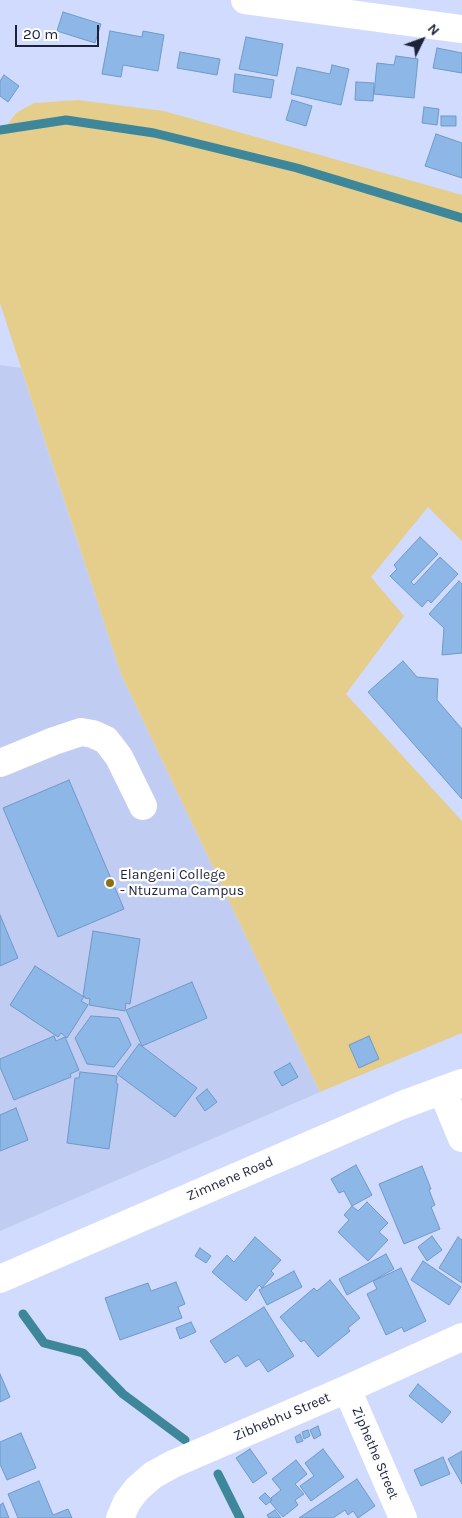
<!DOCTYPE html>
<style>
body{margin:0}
#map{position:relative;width:462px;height:1518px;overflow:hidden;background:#d0dbfe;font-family:Karla,sans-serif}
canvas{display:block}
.north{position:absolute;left:397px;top:15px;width:50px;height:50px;-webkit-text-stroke:4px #fdfdfd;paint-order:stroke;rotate:48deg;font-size:14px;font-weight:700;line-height:20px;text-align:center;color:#1c2238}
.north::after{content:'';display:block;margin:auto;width:18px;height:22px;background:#1c2238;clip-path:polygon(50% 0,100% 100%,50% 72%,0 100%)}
.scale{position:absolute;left:15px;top:25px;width:84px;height:22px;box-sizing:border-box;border:2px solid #1c2238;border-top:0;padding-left:6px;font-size:15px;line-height:18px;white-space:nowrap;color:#1c2238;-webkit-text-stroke:4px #fdfdfd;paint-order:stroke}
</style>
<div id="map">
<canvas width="462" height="1518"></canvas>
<div class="north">N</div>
<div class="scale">20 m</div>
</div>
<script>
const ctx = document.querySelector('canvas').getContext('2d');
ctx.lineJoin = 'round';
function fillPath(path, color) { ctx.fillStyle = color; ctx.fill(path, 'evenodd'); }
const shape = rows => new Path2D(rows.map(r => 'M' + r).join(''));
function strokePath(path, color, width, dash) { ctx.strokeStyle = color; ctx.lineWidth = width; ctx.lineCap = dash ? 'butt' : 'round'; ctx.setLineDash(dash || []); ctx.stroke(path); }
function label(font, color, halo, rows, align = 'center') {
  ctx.font = font + ' Karla,sans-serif'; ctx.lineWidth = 4.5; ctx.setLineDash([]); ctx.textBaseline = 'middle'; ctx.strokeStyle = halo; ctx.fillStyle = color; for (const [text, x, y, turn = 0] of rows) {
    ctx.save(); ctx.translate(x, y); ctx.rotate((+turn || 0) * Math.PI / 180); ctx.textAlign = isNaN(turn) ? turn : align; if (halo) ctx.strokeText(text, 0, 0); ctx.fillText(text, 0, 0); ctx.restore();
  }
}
const built = shape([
 [0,365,21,368,121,674,320,1092,0,1231]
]);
const green = shape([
 [78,100,164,111,462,195,462,541,428,507,371,577,404,616,346,694,462,821,462,1033,320,1092,121,674,0,303,0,135,16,113,34,103]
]);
const stream = shape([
 [0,130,66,120,154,133,297,168,462,218],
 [23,1314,44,1343,83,1353,123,1394,185,1440],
 [218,1474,240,1518]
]);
const building = shape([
 [63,12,101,24,95,43,57,31,63,12],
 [110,31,142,37,143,31,164,35,158,71,123,65,121,77,102,74,110,31],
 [246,37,283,44,277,76,239,69,246,37],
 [437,48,462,53,462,73,433,68,437,48],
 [180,52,220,59,217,75,177,68,180,52],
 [396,56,418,59,414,98,374,94,377,63,394,65,396,56],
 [332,65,349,69,341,105,291,94,297,67,330,74,332,65],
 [235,74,274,80,271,98,233,92,235,74],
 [4,75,19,86,8,102,0,96,0,81,4,75],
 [356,82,374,83,373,101,355,100,356,82],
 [292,100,312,106,306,126,286,120,292,100],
 [424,107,439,109,437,125,422,123,424,107],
 [441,116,456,116,456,126,441,126,441,116],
 [436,134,462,143,462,178,425,166,436,134],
 [420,537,438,554,411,582,414,585,440,557,458,574,431,603,428,600,422,607,390,576,397,569,394,565,420,537],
 [459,581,462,584,462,653,442,655,444,628,429,614,459,581],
 [403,661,417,677,438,679,437,700,462,729,462,799,368,692,403,661],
 [69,780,124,909,58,937,3,808,69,780],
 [0,915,18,958,0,966,0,915],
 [93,931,140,939,130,1004,126,1003,125,1011,89,1005,90,999,85,998,85,997,83,996,93,931],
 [35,966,84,997,81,1001,88,1005,67,1038,61,1033,58,1037,10,1005,35,966],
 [192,982,207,1018,142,1046,126,1010,192,982],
 [91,1016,119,1018,131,1045,114,1067,87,1064,75,1038,91,1016],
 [54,1036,56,1041,65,1037,79,1070,70,1074,71,1077,14,1100,0,1067,0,1059,54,1036],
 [369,1036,379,1059,359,1068,349,1045,369,1036],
 [139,1044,197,1088,175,1117,117,1074,139,1044],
 [290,1063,298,1077,282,1086,274,1072,290,1063],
 [80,1072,117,1076,116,1083,118,1084,109,1149,67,1143,75,1078,79,1078,80,1072],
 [207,1089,217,1102,205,1111,196,1098,207,1089],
 [16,1108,28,1140,0,1151,0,1115,16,1108],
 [356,1165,372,1195,352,1206,344,1191,339,1193,331,1179,356,1165],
 [422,1166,431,1189,429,1190,435,1205,431,1207,440,1229,404,1244,379,1184,422,1166],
 [367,1202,388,1223,379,1232,388,1240,368,1261,338,1232,349,1220,344,1215,352,1206,358,1211,367,1202],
 [432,1236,442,1250,427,1261,418,1247,432,1236],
 [255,1237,281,1260,271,1271,274,1274,262,1288,259,1285,246,1301,212,1272,227,1255,234,1262,255,1237],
 [458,1237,462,1240,462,1283,439,1268,458,1237],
 [200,1248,211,1256,206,1263,195,1256,200,1248],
 [386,1254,394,1269,347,1295,339,1279,386,1254],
 [423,1261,461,1287,449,1305,411,1280,423,1261],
 [401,1268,426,1321,404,1332,402,1327,386,1335,367,1294,377,1289,373,1281,401,1268],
 [294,1271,302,1287,267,1305,259,1290,294,1271],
 [330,1280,360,1318,348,1328,350,1331,318,1357,304,1340,301,1342,280,1317,314,1288,317,1291,330,1280],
 [176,1282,185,1304,178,1307,182,1318,120,1340,105,1298,148,1283,151,1291,176,1282],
 [264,1307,294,1356,268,1372,259,1359,246,1367,238,1355,225,1363,210,1341,264,1307],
 [191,1322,196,1332,180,1339,176,1328,191,1322],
 [0,1374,10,1397,0,1402,0,1374],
 [418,1384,451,1412,442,1423,409,1396,418,1384],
 [318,1426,321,1435,314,1439,310,1430,318,1426],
 [308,1430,310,1436,304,1439,302,1432,308,1430],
 [21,1433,36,1468,7,1480,0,1464,0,1442,21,1433],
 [300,1434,303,1441,297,1443,295,1437,300,1434],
 [250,1449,267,1473,253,1483,236,1458,250,1449],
 [323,1449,344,1477,311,1501,300,1486,314,1476,305,1463,323,1449],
 [462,1451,462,1484,448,1459,462,1451],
 [443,1457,450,1474,421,1486,414,1470,443,1457],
 [296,1460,307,1474,295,1484,304,1494,295,1500,298,1505,283,1517,270,1502,272,1500,271,1498,281,1490,272,1479,296,1460],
 [357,1479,375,1506,358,1518,353,1511,348,1515,345,1510,333,1518,299,1518,357,1479],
 [39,1481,53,1515,68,1509,72,1518,18,1518,8,1494,39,1481],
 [265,1493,272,1500,266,1505,259,1498,265,1493],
 [3,1503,9,1518,0,1518,0,1505,3,1503],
 [275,1510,281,1518,269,1518,267,1515,275,1510]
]);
const minor = shape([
 [245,0,462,29],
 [0,763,54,741,81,732,93,734,106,740,119,757,143,806],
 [442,1090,462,1138],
 [0,1279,402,1105,462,1083],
 [347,1389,403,1518],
 [120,1518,127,1502,137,1489,153,1475,173,1464,347,1389,462,1337]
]);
const markers = [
 [110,883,5,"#8b7113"]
];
const poiNames = [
 ["Elangeni College",120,875],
 ["- Ntuzuma Campus",120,891]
];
const streetNames = [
 ["Zimnene Road",230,1179,-23],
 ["Zibhebhu Street",282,1417,-23],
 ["Ziphethe Street",375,1453,67]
];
fillPath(built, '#c0ccf2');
fillPath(green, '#e5ce8b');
strokePath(stream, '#3e8699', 9);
fillPath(building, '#8cb7e6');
strokePath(building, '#6f99c7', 1);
strokePath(minor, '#fff', 28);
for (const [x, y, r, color] of markers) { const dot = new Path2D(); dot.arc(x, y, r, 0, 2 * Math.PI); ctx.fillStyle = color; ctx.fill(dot); strokePath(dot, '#fdfdfd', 2); }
label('14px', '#1c2238', '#fdfdfd', poiNames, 'left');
label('14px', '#1c2238', '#fdfdfd', streetNames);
</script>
